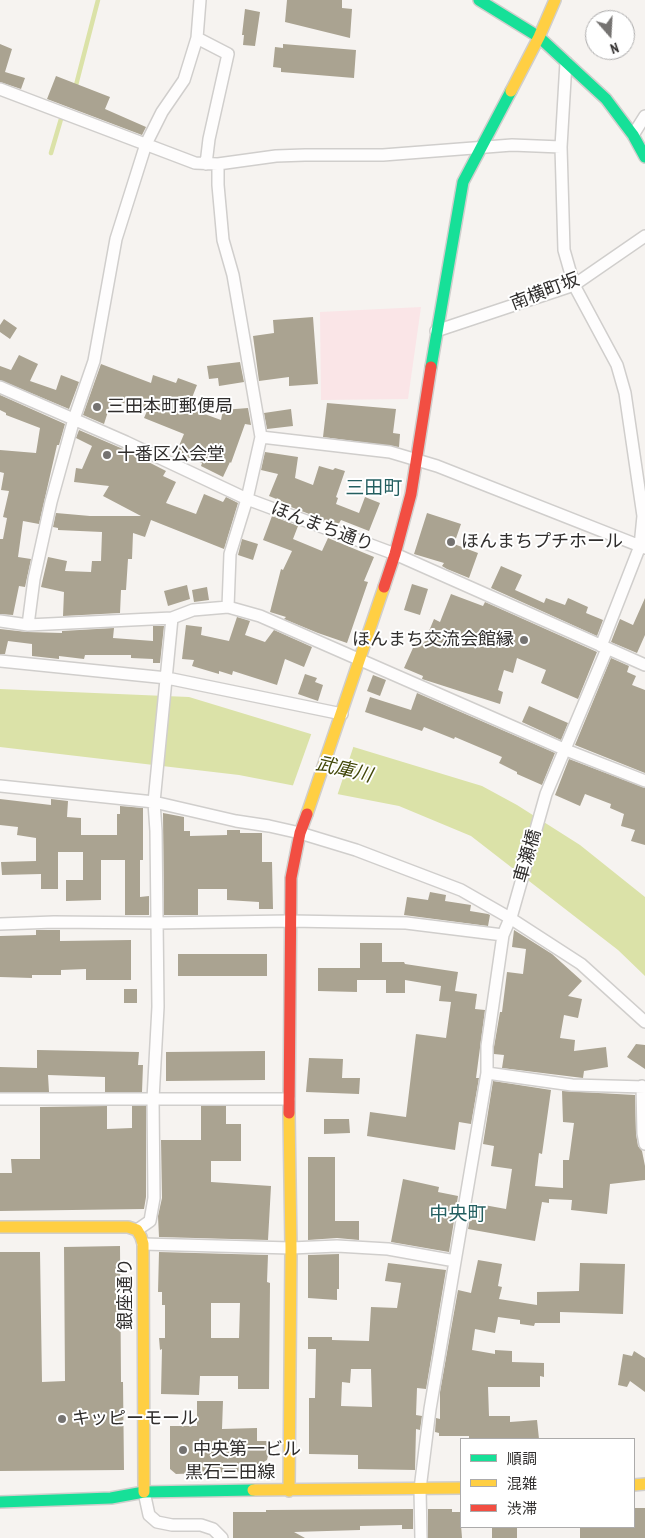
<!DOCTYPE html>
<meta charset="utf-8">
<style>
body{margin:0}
#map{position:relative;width:645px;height:1538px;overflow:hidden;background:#f6f3f0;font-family:"PT Sans Narrow","Noto Sans JP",sans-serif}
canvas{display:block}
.legend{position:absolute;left:460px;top:1438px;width:175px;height:90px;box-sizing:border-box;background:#fff;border:1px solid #acabab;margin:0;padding:6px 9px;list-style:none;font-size:15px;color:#302e2d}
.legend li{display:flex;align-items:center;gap:10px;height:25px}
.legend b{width:25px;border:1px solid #acabab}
.north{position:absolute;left:585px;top:10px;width:50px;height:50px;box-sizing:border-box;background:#fff;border:1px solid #acabab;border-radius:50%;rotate:161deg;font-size:14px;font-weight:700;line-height:20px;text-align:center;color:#302e2d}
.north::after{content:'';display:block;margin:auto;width:18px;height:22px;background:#757371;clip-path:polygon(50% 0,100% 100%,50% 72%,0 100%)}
</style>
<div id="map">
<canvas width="645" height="1538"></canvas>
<ul class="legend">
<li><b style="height:6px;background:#16e098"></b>順調</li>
<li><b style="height:6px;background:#ffcf43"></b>混雑</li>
<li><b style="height:6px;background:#f24e42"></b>渋滞</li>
</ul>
<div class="north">N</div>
</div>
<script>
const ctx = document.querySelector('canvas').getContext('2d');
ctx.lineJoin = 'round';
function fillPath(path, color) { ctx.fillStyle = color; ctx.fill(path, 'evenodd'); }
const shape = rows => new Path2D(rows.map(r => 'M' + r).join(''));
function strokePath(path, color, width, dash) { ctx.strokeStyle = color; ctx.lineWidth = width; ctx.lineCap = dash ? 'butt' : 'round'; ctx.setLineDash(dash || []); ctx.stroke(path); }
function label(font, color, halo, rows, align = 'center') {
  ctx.font = font + ' "PT Sans Narrow","Noto Sans JP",sans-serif'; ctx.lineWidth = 4; ctx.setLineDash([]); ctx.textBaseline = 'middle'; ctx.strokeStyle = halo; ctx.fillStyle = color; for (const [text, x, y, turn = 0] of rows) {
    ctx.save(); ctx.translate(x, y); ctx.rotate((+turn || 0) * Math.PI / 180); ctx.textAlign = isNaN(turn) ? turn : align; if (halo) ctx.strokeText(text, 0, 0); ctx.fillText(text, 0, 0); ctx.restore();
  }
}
const green = shape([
 [421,307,408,399,321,400,320,312]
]);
const water = shape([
 [0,689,189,697,482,786,517,805,580,845,645,897,645,976,618,950,471,836,399,806,239,775,0,747]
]);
const pier = shape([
 [312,732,354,745,337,796,292,788]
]);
const stream = shape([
 [75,89,98,0],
 [51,153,61,119]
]);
const building = shape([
 [287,0,342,0,342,8,352,9,350,38,285,22],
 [245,9,260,12,255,46,243,45,244,35,242,35],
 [0,44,12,49,5,72,25,78,21,89,0,82],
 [283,44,356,50,354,78,281,72,281,68,273,67,275,47,283,48],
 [56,76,110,97,105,109,146,127,142,135,47,99],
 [313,317,318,384,289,386,289,377,259,381,253,336,274,333,273,320],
 [4,319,17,328,10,339,0,332,0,325],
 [19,355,38,364,30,381,56,390,61,375,79,382,69,409,0,380,0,366,11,370],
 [240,362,244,382,219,386,218,378,209,379,207,366],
 [101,364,151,383,153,375,176,383,178,378,197,385,188,408,221,420,223,410,248,408,251,425,245,424,231,463,230,462,223,477,201,466,202,463,176,453,184,434,144,418,147,411,112,399,104,424,83,415],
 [0,395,65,424,59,445,57,445,39,524,23,521,18,557,31,559,25,587,19,586,13,615,0,614,0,539,3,539,7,518,3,517,9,491,1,490,4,473,0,472,0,450,36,453,40,428,6,415,6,413,0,410],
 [327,403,396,409,393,433,400,434,399,447,323,437],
 [291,409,293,426,267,429,264,413],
 [79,430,123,449,166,471,163,476,176,482,166,503,196,514,204,494,223,502,226,497,238,503,224,549,151,520,145,537,133,533,132,559,128,559,126,590,121,590,120,613,63,616,64,592,41,587,48,557,67,561,65,571,91,572,92,561,101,561,102,532,58,530,58,528,53,527,56,513,90,516,141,516,103,496,109,486,74,482,76,468,82,469,92,446,76,438],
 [265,452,298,457,295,478,313,485,319,466,333,470,335,468,345,471,336,497,338,498,336,504,359,513,365,497,380,503,369,531,341,520,338,525,278,502,279,500,269,496,278,474,261,470],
 [427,513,461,524,454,544,478,553,469,578,447,569,442,566,444,563,414,554],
 [272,516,298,526,293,539,322,551,328,538,374,557,364,581,368,582,347,643,318,633,284,619,286,617,270,612,281,569,283,570,292,551,263,540],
 [242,539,258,544,253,560,238,555],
 [501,566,522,575,515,590,544,603,546,598,565,605,568,598,588,607,586,613,603,620,597,636,491,588],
 [412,584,428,589,420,615,404,610],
 [187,585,190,599,168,606,164,591],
 [207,587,209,600,194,602,192,590],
 [451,594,483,606,485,602,597,652,578,699,541,683,546,670,517,658,513,673,504,670,498,690,503,692,500,704,422,679,423,676,404,668,417,639,424,643,434,619,440,622],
 [645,598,645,635,637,653,611,642,620,619,633,625],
 [237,617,250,621,245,635,265,642,274,630,312,647,304,667,285,659,277,685,233,671,232,675,219,671,219,674,192,666,194,660,182,659,186,625,202,627,201,635,229,641],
 [153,626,164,626,160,663,153,663,153,659,131,658,131,655,85,655,84,659,59,656,59,659,32,656,32,644,8,641,5,654,0,654,0,629,27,632,62,633,62,631,114,628,113,638,153,641],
 [611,658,629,666,627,672,636,676,632,685,645,690,645,773,575,745],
 [305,674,317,678,315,682,323,685,318,701,298,694],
 [373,675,386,680,380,696,367,691],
 [417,693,555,753,542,785,517,774,517,772,499,763,502,757,455,737,454,739,424,727,422,731,365,712,370,697,411,710],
 [529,706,568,723,561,740,522,722],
 [569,759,645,788,645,845,631,841,635,830,621,826,624,814,610,808,611,804,585,794,580,806,555,795],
 [0,799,51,805,51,799,68,801,67,817,81,818,81,835,117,835,117,814,120,814,120,806,143,808,143,860,140,860,140,897,149,896,149,915,125,915,125,860,101,860,101,900,66,901,66,880,83,880,83,852,58,852,58,889,41,889,41,874,2,875,1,862,36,861,36,838,17,835,18,827,0,825],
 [163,813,184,817,184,831,190,831,190,836,227,835,227,830,240,830,240,833,262,833,262,862,272,862,273,909,259,909,259,902,227,900,227,889,198,889,198,915,164,915],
 [430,892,446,895,445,901,471,905,470,911,488,914,490,915,488,926,404,915,407,897,428,900],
 [36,930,60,930,60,941,131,940,131,980,86,980,86,969,61,970,61,975,32,975,32,978,0,977,0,936,36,935],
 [514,930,552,954,582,981,568,996,582,999,578,1018,564,1015,560,1038,575,1040,574,1051,606,1047,608,1067,584,1071,583,1078,502,1068,504,1055,494,1054,494,1047,500,1012,502,1012,507,972,523,974,526,949,512,947],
 [360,943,382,943,382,962,404,962,405,964,458,972,455,991,477,994,475,1009,485,1010,476,1078,479,1078,471,1124,459,1122,455,1150,367,1136,370,1112,406,1117,416,1034,446,1038,451,1002,439,1001,441,986,405,980,405,993,386,993,386,980,357,980,357,992,318,991,318,968,360,968],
 [178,954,267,954,267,976,178,976],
 [124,989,137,989,137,1003,124,1003],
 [636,1044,645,1045,645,1069,627,1057],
 [37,1050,139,1052,138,1065,143,1065,142,1092,105,1092,105,1077,48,1075,49,1092,0,1092,0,1067,37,1068],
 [265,1051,265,1080,166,1081,166,1052],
 [309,1058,343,1059,342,1078,360,1078,359,1094,306,1092],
 [493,1081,551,1090,542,1154,539,1153,535,1186,563,1188,563,1160,569,1160,574,1123,563,1122,562,1091,635,1095,636,1134,638,1146,642,1151,645,1166,645,1180,610,1184,607,1214,571,1210,572,1200,549,1199,549,1203,542,1202,535,1241,468,1229,473,1203,506,1209,512,1169,491,1166,494,1146,483,1144],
 [107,1106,107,1129,132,1128,132,1106,146,1106,146,1197,144,1209,0,1211,0,1173,12,1173,11,1159,40,1159,40,1107],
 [201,1106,226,1106,226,1124,241,1124,241,1161,211,1161,211,1182,271,1186,268,1240,159,1237,158,1216,162,1198,161,1140,201,1140],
 [324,1119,349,1119,350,1133,324,1134],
 [308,1157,335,1157,335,1221,359,1221,359,1240,337,1238,308,1240],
 [403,1179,439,1187,438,1192,458,1196,449,1252,391,1242],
 [120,1246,121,1382,123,1382,124,1470,0,1471,0,1252,40,1252,42,1382,65,1381,64,1247],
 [159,1252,268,1255,267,1282,270,1283,269,1389,238,1389,238,1376,200,1376,199,1395,161,1394,162,1349,160,1350,159,1338,165,1338,165,1305,162,1305,162,1292,158,1292],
 [211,1303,240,1303,239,1338,211,1338],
 [339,1254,339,1289,337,1289,337,1300,308,1298,308,1255],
 [478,1260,502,1264,498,1286,502,1287,499,1299,537,1305,537,1292,579,1291,580,1263,625,1264,623,1314,560,1312,560,1323,535,1323,534,1326,520,1324,520,1320,498,1317,495,1333,475,1329,472,1350,495,1354,495,1350,512,1351,512,1362,544,1363,544,1377,540,1376,540,1387,488,1387,489,1416,510,1416,510,1422,537,1420,539,1439,469,1439,469,1436,439,1436,439,1433,435,1432,436,1418,440,1419,440,1392,458,1290,471,1293],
 [388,1263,446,1270,426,1389,417,1388,416,1415,422,1416,420,1430,416,1429,415,1470,358,1469,358,1455,309,1454,309,1398,315,1398,316,1349,308,1349,308,1337,332,1337,332,1340,369,1341,371,1307,397,1308,401,1283,385,1281],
 [351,1369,371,1369,372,1407,341,1406,342,1382,350,1383],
 [634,1351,645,1358,645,1392,630,1381,627,1387,618,1385,623,1354,632,1356],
 [197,1401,223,1401,222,1429,257,1428,257,1441,267,1441,269,1452,267,1460,257,1466,257,1471,176,1474,170,1469,170,1426,197,1426],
 [634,1508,645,1508,645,1538,580,1538,580,1527,634,1527],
 [413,1509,413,1529,402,1529,402,1525,360,1526,360,1530,294,1532,305,1538,233,1538,233,1512,266,1512,266,1510],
 [428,1509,452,1509,452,1512,460,1512,462,1538,428,1538],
 [492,1527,517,1527,517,1538,492,1538]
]);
const street = shape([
 [197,38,228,54,209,139,206,164],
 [566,62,561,147,564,250,574,285,617,365,625,393,643,516,640,546,601,646],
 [0,89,195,163,218,164,276,156,305,155,383,155,512,145,561,147],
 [633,135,645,116],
 [218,164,218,185,223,240,233,275,261,437,247,499,230,554,228,607],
 [436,331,574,285,645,236],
 [0,387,126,442,247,499,395,554,645,665],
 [261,437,390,452,437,466,645,548],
 [0,621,28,625,172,618,193,610,228,607,260,616,566,750,645,781],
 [28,625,34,579,51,502,74,419,94,361,116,239,146,144,162,112,184,80,197,38,200,0],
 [0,661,167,678,342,714],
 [0,786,154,802,236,821,269,826,300,833,356,850,461,890,510,918,581,964,645,1022],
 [0,924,54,922,157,923,290,921,406,923,503,935],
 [487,1073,572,1085,645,1087],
 [642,1086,643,1133,645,1144],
 [0,1099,289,1099],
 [137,1230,150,1221,154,1198,153,1099,158,1007,156,831,154,802,172,618],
 [143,1244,291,1248,337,1246,388,1249,455,1261],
 [144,1492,149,1515,157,1522,172,1525,201,1525,213,1529,222,1538],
 [421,1538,420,1489,430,1409,487,1073,487,1046,503,935,512,914,546,794,607,649]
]);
const fast = shape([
 [479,0,539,37,606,99,633,135,645,157],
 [431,367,463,182,511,91],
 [0,1502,111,1498,144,1492,253,1490]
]);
const slow = shape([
 [511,91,539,37,555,0],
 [307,814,384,587],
 [0,1227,128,1227,137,1230,141,1237,143,1244,144,1492],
 [634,1485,645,1484],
 [253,1490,461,1488],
 [289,1491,291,1248,289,1113]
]);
const jam = shape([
 [384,587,395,554,411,494,431,367],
 [289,1113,291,878,300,833,307,814]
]);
const markers = [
 [97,407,5,"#757371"],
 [107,455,5,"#757371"],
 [451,542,5,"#757371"],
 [524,640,5,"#757371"],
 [62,1419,5,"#757371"],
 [183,1450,5,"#757371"]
];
const streetNames = [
 ["南横町坂",545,292,-21],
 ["ほんまち通り",322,527,21],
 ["車瀬橋",528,856,-74],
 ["銀座通り",126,1294,-90],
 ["黒石三田線",230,1473]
];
const poiNames = [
 ["三田本町郵便局",107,407],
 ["十番区公会堂",117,455],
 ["ほんまちプチホール",461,542],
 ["ほんまち交流会館縁",514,640,"right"],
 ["キッピーモール",72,1419],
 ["中央第一ビル",193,1450]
];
const neighbourhoodNames = [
 ["三田町",374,489],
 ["中央町",458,1215]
];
const waterNames = [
 ["武庫川",344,770,13]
];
fillPath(green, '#fae5e7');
fillPath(water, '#dbe2a8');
fillPath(pier, '#f6f3f0');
strokePath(stream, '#dbe2a8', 4.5);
fillPath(building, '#aaa391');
strokePath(street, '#d0cecc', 14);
strokePath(fast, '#d0cecc', 14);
strokePath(slow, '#d0cecc', 14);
strokePath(jam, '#d0cecc', 14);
strokePath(street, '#fefdfd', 11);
strokePath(fast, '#16e098', 11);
strokePath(slow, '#ffcf43', 11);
strokePath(jam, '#f24e42', 11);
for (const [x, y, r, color] of markers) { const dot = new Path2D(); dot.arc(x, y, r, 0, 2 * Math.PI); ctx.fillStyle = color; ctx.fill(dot); strokePath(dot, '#fff', 2); }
label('18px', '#302e2d', '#fff', streetNames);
label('18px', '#302e2d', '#fff', poiNames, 'left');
label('19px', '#245f60', '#fff', neighbourhoodNames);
label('italic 19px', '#424809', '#fff', waterNames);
</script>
